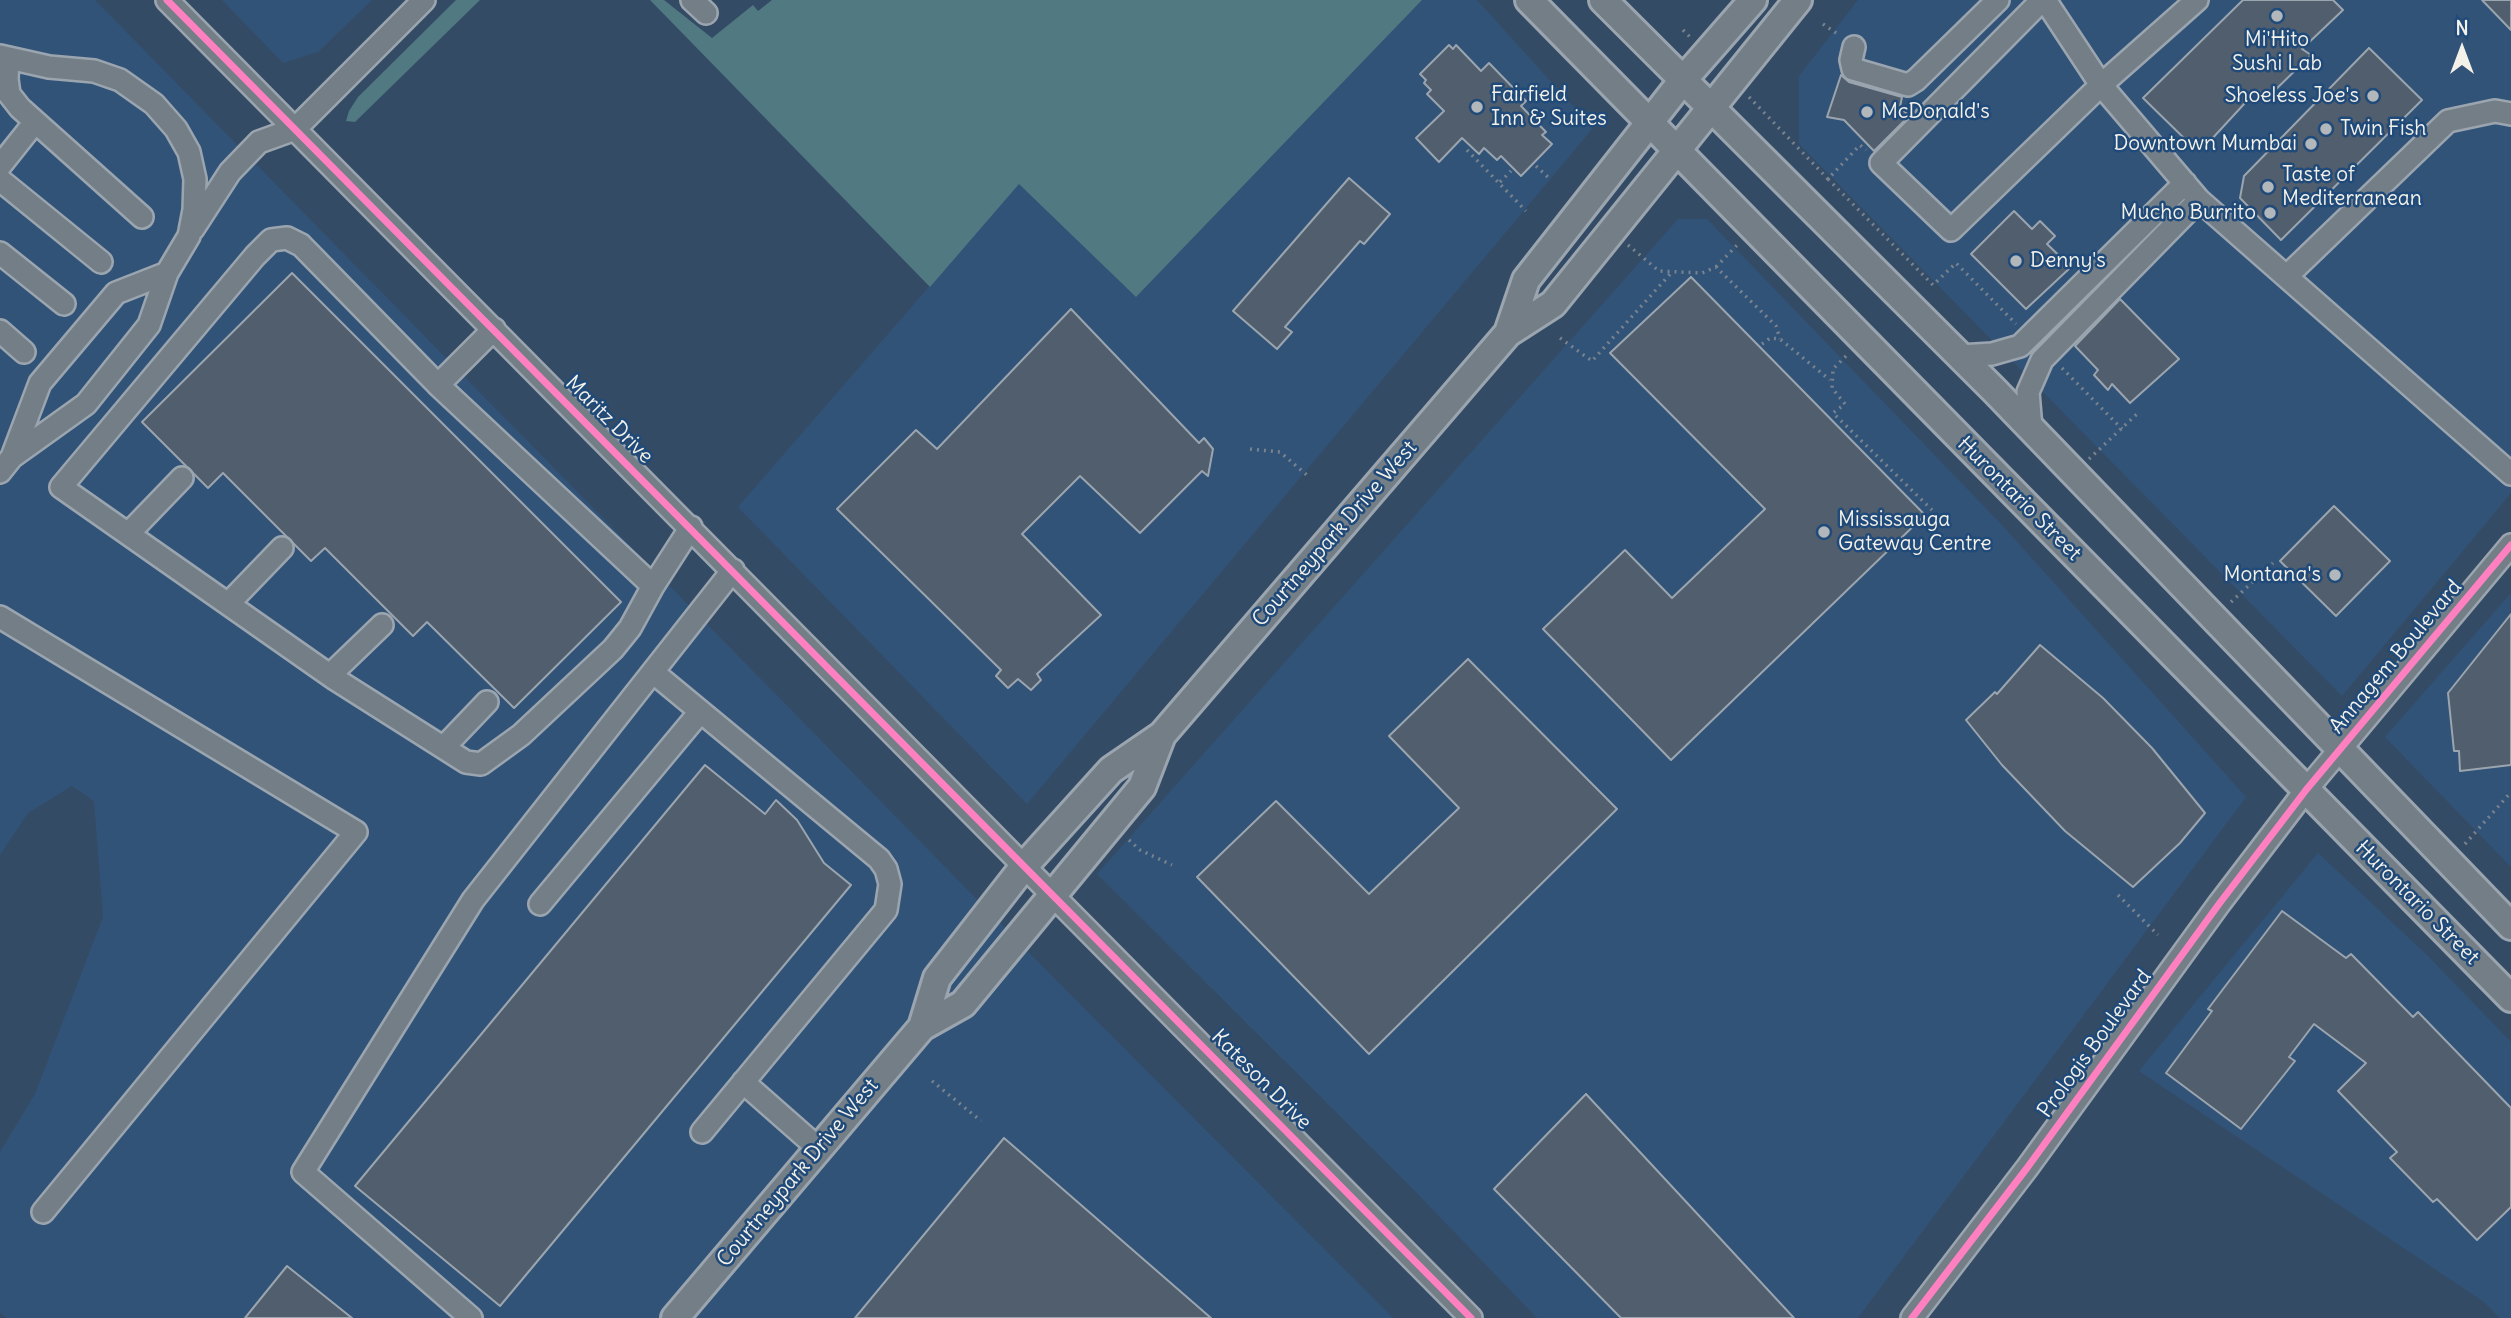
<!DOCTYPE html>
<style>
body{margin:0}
#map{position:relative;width:2511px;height:1318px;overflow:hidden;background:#344b65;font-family:Delius,sans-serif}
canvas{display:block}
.north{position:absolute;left:2427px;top:14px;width:70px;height:70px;-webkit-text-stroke:5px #1f4a7a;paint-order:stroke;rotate:0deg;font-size:19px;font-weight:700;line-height:28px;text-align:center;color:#f4f1e8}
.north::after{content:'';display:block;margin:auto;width:24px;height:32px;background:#f4f1e8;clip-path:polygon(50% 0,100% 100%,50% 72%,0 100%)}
</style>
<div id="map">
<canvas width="2511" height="1318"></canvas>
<div class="north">N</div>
</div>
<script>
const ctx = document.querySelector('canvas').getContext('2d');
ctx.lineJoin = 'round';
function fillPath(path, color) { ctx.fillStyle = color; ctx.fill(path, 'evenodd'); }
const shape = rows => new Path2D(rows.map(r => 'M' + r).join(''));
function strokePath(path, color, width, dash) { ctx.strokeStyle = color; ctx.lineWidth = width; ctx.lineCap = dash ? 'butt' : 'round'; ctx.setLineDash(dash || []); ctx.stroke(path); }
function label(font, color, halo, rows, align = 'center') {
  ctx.font = font + ' Delius,sans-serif'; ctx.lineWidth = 5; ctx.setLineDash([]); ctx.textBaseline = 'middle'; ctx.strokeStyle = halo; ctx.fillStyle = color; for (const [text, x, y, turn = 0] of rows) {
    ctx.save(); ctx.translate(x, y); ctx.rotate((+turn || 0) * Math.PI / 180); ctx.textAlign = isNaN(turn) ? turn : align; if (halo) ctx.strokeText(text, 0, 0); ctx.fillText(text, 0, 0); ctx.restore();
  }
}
const built = shape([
 [0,0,95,0,1054,978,1393,1318,7,1318,0,1313,0,1152,35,1094,103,917,94,801,72,786,28,813,0,855],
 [222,0,372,0,318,52,283,63],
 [1422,0,1477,0,1593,128,1027,804,738,507,1019,183,1136,297],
 [1858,0,2511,0,2511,493,2342,696,1799,144,1799,76],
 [1678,219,1707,219,2002,525,2246,797,1858,1318,1537,1318,1409,1185,1097,874],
 [2511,593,2511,867,2385,737],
 [2318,853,2428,956,2511,1042,2511,1318,2500,1318,2484,1302,2139,1071]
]);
const green = shape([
 [456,0,480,0,355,122,346,121,349,111,358,97],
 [650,0,664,0,712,38,753,5,758,11,772,0,1422,0,1136,297,1019,184,930,287]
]);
const building = shape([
 [2243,0,2333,0,2343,10,2302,49,2311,55,2267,98,2257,90,2209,142,2187,141,2143,98,2243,0],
 [2482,0,2511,0,2511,30,2482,0],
 [1449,45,1453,49,1456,45,1481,71,1489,63,1526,101,1521,106,1546,132,1542,135,1552,144,1521,176,1501,156,1497,160,1484,148,1479,154,1462,138,1439,162,1416,138,1444,111,1427,94,1431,90,1424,83,1426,80,1420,74,1449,45],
 [2369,48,2422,100,2281,240,2240,198,2244,176,2369,48],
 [1841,75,1849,82,1902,97,1900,107,1909,116,1874,151,1844,120,1827,117,1841,75],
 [1349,178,1390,214,1364,244,1360,241,1285,327,1292,332,1277,349,1233,311,1349,178],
 [2014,211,2032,229,2040,221,2055,236,2047,244,2071,267,2026,309,1971,254,2014,211],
 [292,273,621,602,514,708,427,622,413,636,325,548,311,561,223,473,208,488,142,422,292,273],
 [1691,277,1925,515,1671,760,1543,629,1625,550,1672,598,1765,509,1610,353,1691,277],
 [2120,299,2179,359,2130,403,2112,384,2108,390,2094,375,2098,370,2075,346,2120,299],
 [1071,309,1199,443,1204,438,1213,449,1208,476,1202,471,1140,533,1080,476,1022,534,1101,615,1037,674,1041,680,1031,690,1018,679,1008,688,996,676,1001,670,837,509,916,430,937,449,1071,309],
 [2334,506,2390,561,2336,616,2280,561,2334,506],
 [2511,614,2511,765,2460,771,2459,751,2454,751,2448,693,2511,614],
 [2040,645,2103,698,2152,748,2205,813,2180,843,2133,887,2065,831,2002,765,1966,720,1995,692,1997,694,2040,645],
 [1468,659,1617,809,1369,1054,1197,877,1276,801,1369,894,1459,808,1389,736,1468,659],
 [705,765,765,814,776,800,797,820,824,863,851,885,500,1306,355,1186,705,765],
 [2282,911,2346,958,2351,954,2413,1017,2418,1012,2511,1108,2511,1207,2477,1240,2437,1199,2433,1202,2390,1158,2397,1152,2338,1091,2366,1063,2314,1024,2289,1057,2295,1061,2241,1129,2166,1073,2212,1011,2208,1009,2282,911],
 [1586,1094,1794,1318,1621,1318,1494,1189,1586,1094],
 [1004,1138,1211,1318,855,1318,1004,1138],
 [287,1266,352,1318,245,1318,287,1266]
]);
const path = shape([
 [1823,24,1839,35],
 [1683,30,1690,37],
 [1749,97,1828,179,1860,145,1866,150],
 [1467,150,1526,211],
 [1536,166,1551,180],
 [1828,179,1933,285,1956,263,2016,324],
 [1500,182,1511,171],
 [1628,245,1659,271,1702,273,1716,267,1776,326,1780,339],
 [1716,267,1739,243],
 [1560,338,1592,361,1672,272],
 [1762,344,1770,338,1780,339,1830,380],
 [1846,356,1833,369,1832,388,1845,404,1833,413,1932,510],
 [2062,368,2122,429],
 [1250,449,1280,452,1308,476],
 [2089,459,2139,412],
 [2231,602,2273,563],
 [1129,840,1140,850,1172,865],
 [2465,844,2511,792],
 [2118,895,2158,935],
 [932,1081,981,1121]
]);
const minor = shape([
 [167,0,1471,1318],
 [692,0,706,13],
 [2042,0,1881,163,1951,230,2101,85,2197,0],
 [2045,0,2101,85,2199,200,2511,474],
 [1854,47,1851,60,1853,69,1908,85,1916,80,1998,0],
 [0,56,49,67,94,71,120,80,154,104,176,129,189,152,195,179,194,210,189,236,167,273,149,325,86,404,12,457,0,472],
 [8,60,7,79,9,94,20,108,142,217],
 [0,166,35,122],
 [0,180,101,262],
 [193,229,230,172,259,142,295,129,424,0],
 [0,253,64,304],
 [2287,276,2448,121,2495,111,2511,114],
 [494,329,438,385,301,245,287,238,271,240,255,256,61,487,335,679,466,762,481,764,521,735,613,649,630,628,653,586,691,527],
 [0,331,24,352],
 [1960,356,1992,354,2020,346,2185,183],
 [438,385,653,586],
 [2031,428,2028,392,2042,360,2199,200],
 [12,457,40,383,116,293,167,273],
 [128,534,182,478],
 [228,604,282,548],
 [0,617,356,832,43,1212],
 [654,673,879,859,886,869,890,884,886,910,702,1132],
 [330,675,382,625],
 [444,747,487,702],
 [540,904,700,712],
 [743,1082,818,1148],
 [471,1318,303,1172,473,900,733,570],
 [1912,1318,2027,1168,2219,904,2306,790,2511,545]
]);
const major = shape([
 [1529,0,2511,998],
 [1603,0,1994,390,2511,926],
 [1508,333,1526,280,1683,80,1753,0],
 [922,1027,937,978,1025,865,1111,770,1162,735,1508,333,1553,304,1798,0],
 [675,1318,922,1027,963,1004,1142,787,1162,735]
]);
const cycleway = shape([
 [167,0,1471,1318],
 [1912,1318,2027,1168,2219,904,2306,790,2511,545]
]);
const markers = [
 [2277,16,7,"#b1b7ba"],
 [2373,96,7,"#b1b7ba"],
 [1477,107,7,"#b1b7ba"],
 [1867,112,7,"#b1b7ba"],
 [2326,129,7,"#b1b7ba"],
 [2311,144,7,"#b1b7ba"],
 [2268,187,7,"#b1b7ba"],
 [2270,213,7,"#b1b7ba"],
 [2016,261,7,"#b1b7ba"],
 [1824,532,7,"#b1b7ba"],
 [2335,575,7,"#b1b7ba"]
];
const poiNames = [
 ["Mi'Hito",2277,40,"center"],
 ["Sushi Lab",2277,64,"center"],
 ["Fairfield",1491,95],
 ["Inn & Suites",1491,119],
 ["Shoeless Joe's",2359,96,"right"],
 ["McDonald's",1881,112],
 ["Twin Fish",2340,129],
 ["Downtown Mumbai",2297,144,"right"],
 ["Taste of",2282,175],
 ["Mediterranean",2282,199],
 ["Mucho Burrito",2256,213,"right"],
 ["Denny's",2030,261],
 ["Mississauga",1838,520],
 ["Gateway Centre",1838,544],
 ["Montana's",2321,575,"right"]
];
const streetNames = [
 ["Maritz Drive",609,420,45],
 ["Hurontario Street",2019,499,45],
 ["Courtneypark Drive West",1335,534,-49],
 ["Annagem Boulevard",2396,657,-50],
 ["Hurontario Street",2417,903,45],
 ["Prologis Boulevard",2095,1044,-54],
 ["Kateson Drive",1261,1080,45],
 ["Courtneypark Drive West",798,1173,-50]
];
fillPath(built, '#325378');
fillPath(green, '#517982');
fillPath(building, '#505e6d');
strokePath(building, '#9ba5af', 2);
strokePath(minor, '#9ba5af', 26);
strokePath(major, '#9ba5af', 32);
strokePath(path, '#78838f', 3.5, [2, 5]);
strokePath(minor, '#737e87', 21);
strokePath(major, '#737e87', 26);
strokePath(cycleway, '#ff80c0', 7);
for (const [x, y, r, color] of markers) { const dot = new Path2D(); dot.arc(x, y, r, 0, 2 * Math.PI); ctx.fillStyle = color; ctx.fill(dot); strokePath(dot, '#1f4a7a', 2.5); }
label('21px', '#f4f1e8', '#1f4a7a', poiNames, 'left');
label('21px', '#f4f1e8', '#1f4a7a', streetNames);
</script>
